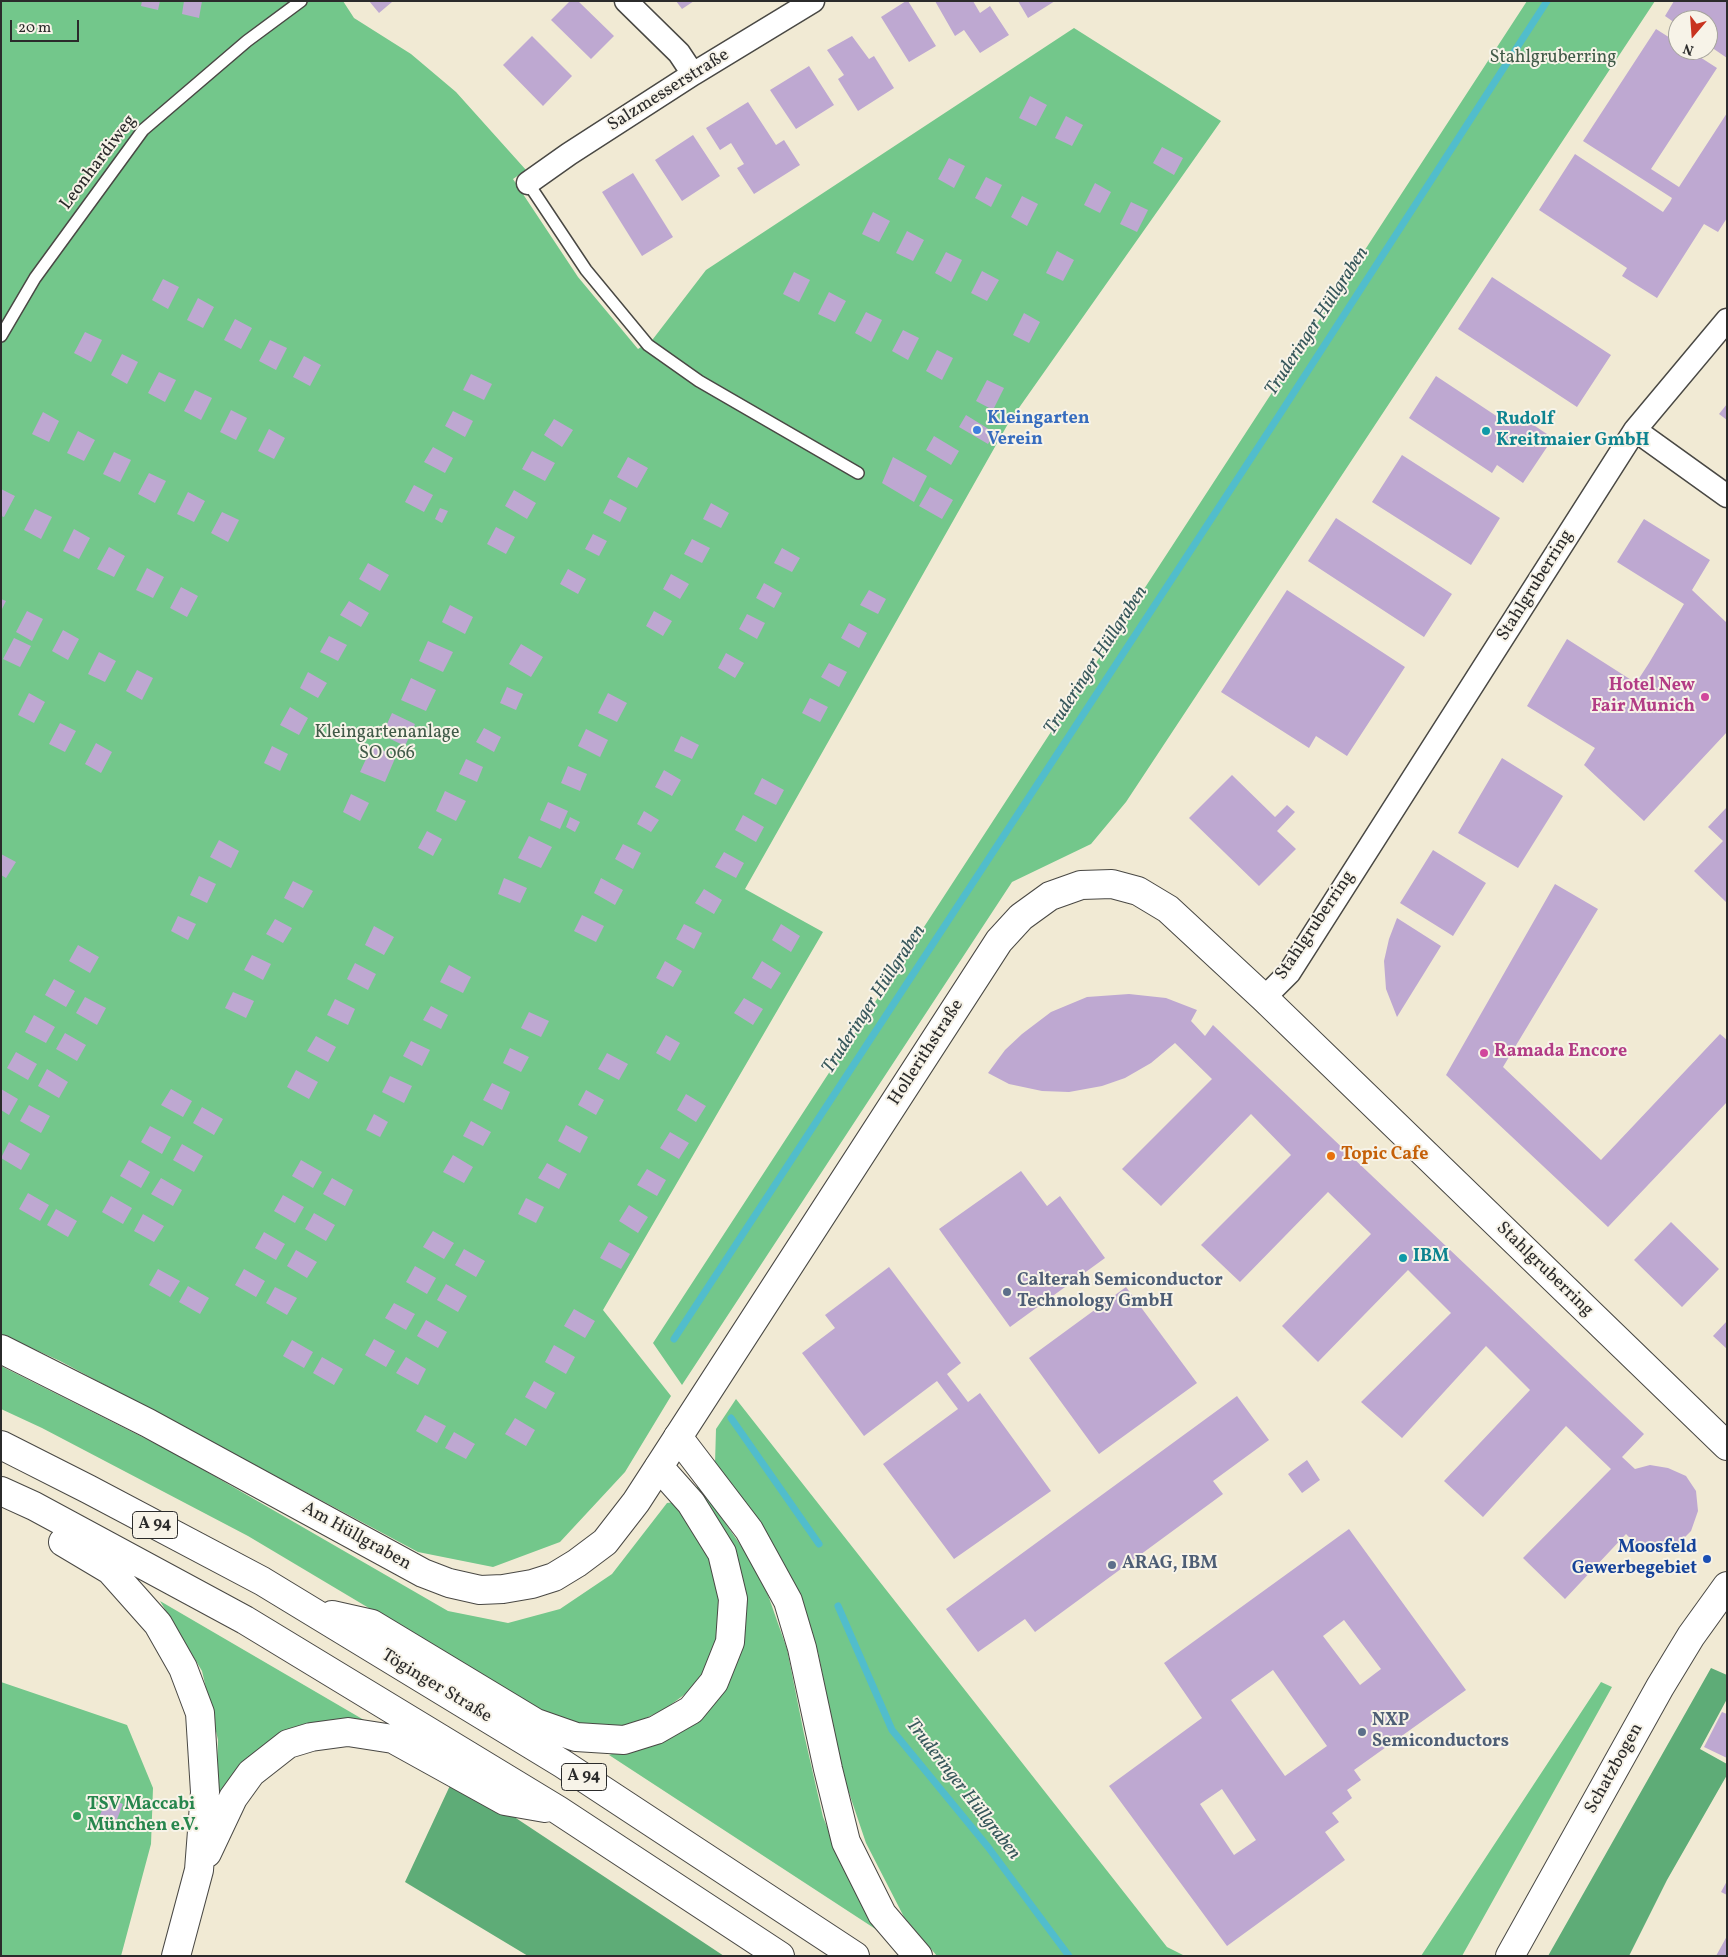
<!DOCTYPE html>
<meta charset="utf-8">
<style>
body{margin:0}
#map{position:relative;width:1728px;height:1957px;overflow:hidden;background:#f1ead4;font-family:Vollkorn,serif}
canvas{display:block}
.frame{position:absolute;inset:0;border:2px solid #2b2b2b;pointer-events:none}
.north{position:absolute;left:1668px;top:10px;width:50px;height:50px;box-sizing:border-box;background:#f7f3e8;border:1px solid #a5a39c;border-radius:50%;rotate:198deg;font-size:14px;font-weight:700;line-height:20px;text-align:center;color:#2b2b2b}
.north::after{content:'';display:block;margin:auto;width:18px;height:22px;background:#c8321e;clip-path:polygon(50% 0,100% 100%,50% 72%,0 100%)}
.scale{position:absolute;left:10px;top:20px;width:69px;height:22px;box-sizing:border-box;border:2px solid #2b2b2b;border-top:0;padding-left:6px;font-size:15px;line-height:18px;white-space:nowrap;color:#2b2b2b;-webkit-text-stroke:4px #f7f3e8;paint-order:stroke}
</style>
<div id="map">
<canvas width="1728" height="1957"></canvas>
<div class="frame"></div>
<div class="north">N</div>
<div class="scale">20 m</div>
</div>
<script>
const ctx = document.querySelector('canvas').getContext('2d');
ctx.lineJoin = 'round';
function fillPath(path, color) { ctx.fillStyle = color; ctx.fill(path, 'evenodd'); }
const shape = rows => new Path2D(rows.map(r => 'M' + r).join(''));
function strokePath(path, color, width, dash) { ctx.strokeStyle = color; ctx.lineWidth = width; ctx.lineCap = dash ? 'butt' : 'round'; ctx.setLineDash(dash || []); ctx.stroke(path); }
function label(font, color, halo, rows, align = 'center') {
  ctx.font = font + ' Vollkorn,serif'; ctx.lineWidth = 4; ctx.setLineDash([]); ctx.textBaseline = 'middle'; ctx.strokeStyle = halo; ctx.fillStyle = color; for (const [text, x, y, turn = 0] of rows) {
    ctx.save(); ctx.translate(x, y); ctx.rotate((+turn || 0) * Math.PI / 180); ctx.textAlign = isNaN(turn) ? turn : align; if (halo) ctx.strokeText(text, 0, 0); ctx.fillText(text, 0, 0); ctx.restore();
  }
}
const green = shape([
 [1,1,343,1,354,18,411,54,456,92,526,170,513,179,578,277,638,349,653,339,706,270,1074,28,1221,121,1009,422,745,889,823,932,603,1310,671,1396,625,1472,560,1542,493,1567,418,1552,60,1361,1,1334],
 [1527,1,1655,1,1126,802,1091,844,1012,882,682,1385,653,1343],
 [1,1366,176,1454,448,1611,508,1623,560,1609,612,1574,667,1503,675,1502,694,1527,717,1576,724,1611,715,1651,696,1686,665,1709,629,1726,577,1729,545,1713,248,1536,42,1428,1,1409],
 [736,1399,1167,1947,1185,1956,937,1956,904,1917,866,1843,843,1775,818,1652,782,1563,715,1464,716,1429],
 [699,1485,746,1553,768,1595,787,1649,804,1734,823,1817,851,1884,877,1930,609,1755,672,1733,710,1707,734,1670,744,1626,745,1588,725,1537,694,1491],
 [160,1601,364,1720,301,1726,215,1811,218,1740,202,1671],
 [1,1682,127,1725,153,1788,151,1844,121,1956,1,1956],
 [1601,1682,1612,1687,1462,1956,1421,1956]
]);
const forest = shape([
 [1711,1668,1727,1675,1727,1699,1700,1749,1727,1764,1727,1775,1667,1880,1629,1956,1548,1956],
 [454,1777,724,1956,528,1956,405,1882]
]);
const stream = shape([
 [674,1339,1278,417,1547,1],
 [731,1418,819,1544],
 [838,1606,892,1730,988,1847,1069,1956]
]);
const building = shape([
 [142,1,160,1,158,10,141,6],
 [184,1,202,1,199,18,182,14],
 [369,1,391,1,392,2,379,13],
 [570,1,578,1,614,36,591,59,551,20],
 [676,1,694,1,682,9],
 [906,1,908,1,936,46,909,62,881,17],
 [935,1,973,1,980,13,990,6,1009,35,980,53,964,30,955,36],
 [1018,1,1055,1,1028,18],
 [1674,1,1727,1,1727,58,1708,45,1708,20,1678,20,1678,25,1665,16],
 [1656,29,1678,43,1678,50,1689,50,1717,68,1651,169,1679,187,1727,113,1727,218,1718,232,1704,224,1657,298,1622,276,1627,268,1539,210,1575,154,1663,212,1670,202,1672,198,1583,141],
 [532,36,572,76,543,106,503,65],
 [852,36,869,59,874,56,894,88,858,111,838,79,844,75,827,50],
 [809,66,834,105,796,129,770,90],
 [1030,96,1047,105,1036,126,1019,118],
 [748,102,776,145,784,140,800,165,754,194,737,168,744,164,731,143,720,150,706,128],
 [1066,116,1083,125,1072,146,1055,138],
 [693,135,720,176,682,201,655,160],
 [1162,147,1183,158,1174,175,1153,163],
 [949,158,965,166,954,188,938,179],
 [633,173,673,237,642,256,602,192],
 [986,177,1002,185,991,207,975,198],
 [1095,183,1111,192,1100,213,1084,205],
 [1022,196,1038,204,1027,226,1011,217],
 [1131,202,1148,210,1137,232,1120,224],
 [873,212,890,221,879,242,862,234],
 [907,231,924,240,913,261,896,253],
 [1057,251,1074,260,1063,281,1046,273],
 [946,252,962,260,951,282,935,273],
 [982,271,999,280,987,301,971,293],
 [794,272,810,280,799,302,783,294],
 [1492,277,1611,355,1577,407,1458,329],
 [163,279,179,287,168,309,152,300],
 [829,292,846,301,835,322,818,314],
 [198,298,214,307,203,328,187,320],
 [866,312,882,320,871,342,855,333],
 [1024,313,1040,322,1029,343,1013,335],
 [235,319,252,328,241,349,224,340],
 [903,330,919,338,908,360,892,351],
 [85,332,102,340,91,362,74,353],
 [270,340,287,348,276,370,259,361],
 [937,350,953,358,942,380,926,371],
 [122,354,138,362,127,384,111,375],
 [304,356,321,365,310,386,293,377],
 [159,372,176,380,165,402,148,393],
 [471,374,492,384,484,400,463,390],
 [1436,376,1510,425,1517,414,1553,438,1523,483,1497,465,1492,473,1409,418],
 [987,380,1004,388,993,410,976,401],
 [195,390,212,398,201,420,184,411],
 [1727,404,1727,420,1719,414],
 [231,410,247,418,236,440,220,432],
 [453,411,473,421,465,437,445,426],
 [43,412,59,421,49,442,32,434],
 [966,415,995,433,988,444,959,427],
 [554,419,573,430,562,447,544,435],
 [269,429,285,438,274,459,258,451],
 [78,431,95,440,84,461,67,453],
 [934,436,959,451,951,465,926,450],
 [433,447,453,458,445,473,424,462],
 [532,451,555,463,545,481,522,469],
 [114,452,131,460,120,482,103,474],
 [1402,455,1500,518,1471,565,1372,502],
 [628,457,648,468,637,488,617,477],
 [893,457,927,476,914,502,882,483],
 [149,473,166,481,155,503,138,494],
 [414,485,433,495,424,512,405,502],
 [930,487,953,500,942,519,919,506],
 [1,489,15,496,4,517,1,516],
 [514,490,536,503,527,519,505,506],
 [188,492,205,501,194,522,177,514],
 [610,499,627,508,620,522,603,513],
 [711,503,729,513,721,528,703,519],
 [440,508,448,511,442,523,435,519],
 [35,509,52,517,41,539,24,530],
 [222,512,239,520,228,542,211,533],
 [1336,518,1452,594,1424,637,1308,561],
 [1644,519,1710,560,1692,590,1727,623,1727,732,1644,821,1584,765,1595,748,1527,706,1567,639,1636,683,1649,663,1684,604,1617,562],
 [496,527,515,537,506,554,487,544],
 [74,529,90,538,79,559,63,551],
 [593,534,607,541,599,556,585,549],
 [692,539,710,548,702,563,684,554],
 [109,547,125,556,114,577,97,569],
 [782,548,800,558,792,572,774,563],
 [368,563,389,575,380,591,359,579],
 [147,568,164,577,153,598,136,590],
 [568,569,586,579,578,594,560,584],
 [671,574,689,584,680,599,663,589],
 [764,583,782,593,774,608,756,598],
 [181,587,198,596,187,617,170,608],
 [869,590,886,599,878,614,860,605],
 [1287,590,1405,667,1347,756,1316,736,1309,748,1221,692],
 [1,599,6,601,1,611],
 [349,601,369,613,361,627,340,615],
 [450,605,473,617,465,634,442,622],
 [27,611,43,619,32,641,16,632],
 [654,611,672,621,663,636,646,626],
 [747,614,765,623,757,639,739,629],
 [849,623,867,633,859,648,841,638],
 [63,630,79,639,68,660,52,651],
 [329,636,347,645,338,661,320,652],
 [14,638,31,646,20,667,3,659],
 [428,641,453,652,443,672,419,661],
 [521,644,543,657,531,677,509,664],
 [99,652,116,661,105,682,88,674],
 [726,653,744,663,735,678,718,668],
 [829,663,847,672,839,687,821,677],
 [137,670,153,678,142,700,126,691],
 [308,672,327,683,318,698,300,688],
 [411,678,436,690,426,711,401,700],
 [507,687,523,694,516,710,500,703],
 [29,693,45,702,34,723,18,715],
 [608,693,627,703,617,722,598,713],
 [810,698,828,707,820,722,802,713],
 [290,707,308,718,299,735,280,725],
 [392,713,415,724,405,746,382,735],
 [60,723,76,731,65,752,49,744],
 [484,728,501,737,494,752,476,742],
 [586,729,608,740,600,757,578,746],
 [681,736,699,745,692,759,674,751],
 [96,743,112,752,101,773,85,764],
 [272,746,288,754,280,771,264,763],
 [372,746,396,756,385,782,360,772],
 [1502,758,1563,796,1518,868,1458,833],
 [466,759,483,767,477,782,459,774],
 [568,766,587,774,580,791,561,783],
 [664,770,681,780,672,796,655,787],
 [1232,775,1275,817,1287,805,1295,812,1277,831,1296,849,1259,886,1189,818],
 [762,778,784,790,776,805,754,794],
 [445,791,466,801,456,821,436,811],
 [351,794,369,803,360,821,343,812],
 [548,802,568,811,560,829,540,820],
 [1727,807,1727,903,1694,871,1723,841,1708,827],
 [644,811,659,820,651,832,637,824],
 [743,815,764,827,756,842,735,830],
 [570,817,580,822,575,832,566,827],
 [427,831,442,839,433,856,418,848],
 [529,836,552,847,541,868,518,858],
 [219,840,239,851,231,868,210,857],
 [623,844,641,853,633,869,615,859],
 [1433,850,1486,883,1453,936,1400,903],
 [724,852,744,863,736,878,715,867],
 [1,854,16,862,6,878,1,875],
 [199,876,216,884,207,903,190,895],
 [504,878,527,888,520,903,498,894],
 [601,878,623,890,615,905,594,893],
 [293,881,313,891,303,908,284,898],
 [1555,884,1598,909,1503,1067,1601,1160,1720,1034,1727,1040,1727,1102,1608,1227,1446,1075],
 [704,889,722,900,714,914,695,903],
 [582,915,604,926,596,942,574,931],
 [178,916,196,924,188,940,171,931],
 [1397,918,1441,946,1397,1017,1386,989,1384,961,1389,939],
 [275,919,292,928,283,943,266,934],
 [684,924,702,933,694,949,676,939],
 [781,924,800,936,791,952,772,940],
 [374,926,394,937,384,955,365,945],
 [78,945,99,957,90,973,69,961],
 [252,955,271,964,263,980,244,970],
 [665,961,682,971,673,987,656,978],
 [762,961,781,973,771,989,752,978],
 [355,963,376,974,368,990,347,979],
 [449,965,471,977,463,993,440,982],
 [54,979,75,991,66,1007,45,995],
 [233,992,254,1001,246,1018,225,1008],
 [1129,994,1166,998,1197,1010,1191,1021,1205,1036,1213,1025,1644,1434,1622,1457,1635,1469,1650,1465,1668,1468,1686,1476,1696,1491,1698,1511,1691,1531,1679,1543,1659,1549,1637,1545,1626,1534,1565,1599,1523,1558,1611,1469,1566,1426,1483,1517,1444,1481,1530,1390,1486,1346,1402,1438,1361,1402,1451,1313,1408,1270,1318,1362,1282,1326,1371,1234,1328,1192,1240,1282,1201,1245,1291,1155,1251,1114,1161,1206,1122,1169,1212,1079,1175,1043,1151,1063,1125,1078,1102,1086,1069,1092,1042,1091,1009,1084,988,1073,1005,1050,1022,1034,1051,1012,1087,997],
 [85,997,106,1008,97,1025,76,1013],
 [744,998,763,1009,753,1025,734,1013],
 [335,999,355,1009,348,1025,327,1015],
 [431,1006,448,1015,441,1029,423,1020],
 [529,1012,549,1021,541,1037,521,1028],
 [34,1015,55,1027,46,1043,25,1032],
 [65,1033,86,1045,77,1061,56,1049],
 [666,1035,680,1043,670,1061,656,1053],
 [316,1036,336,1047,328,1062,307,1051],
 [411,1041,430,1050,422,1066,403,1056],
 [510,1048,529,1057,521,1072,503,1063],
 [16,1052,37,1064,28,1080,7,1068],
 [607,1053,628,1064,619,1080,598,1069],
 [47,1069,68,1082,59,1098,38,1086],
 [296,1070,318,1082,309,1099,287,1087],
 [390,1076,412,1086,404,1103,382,1092],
 [492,1083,510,1092,502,1110,483,1100],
 [1,1089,18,1099,9,1115,1,1110],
 [171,1089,192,1101,183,1117,161,1105],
 [586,1090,604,1100,596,1115,578,1105],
 [686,1094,706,1106,696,1122,677,1110],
 [29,1105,50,1116,41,1133,20,1121],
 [202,1107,223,1119,214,1135,193,1123],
 [374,1114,388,1122,380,1137,366,1130],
 [471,1121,491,1132,483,1146,463,1136],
 [566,1125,588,1137,580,1153,558,1141],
 [150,1126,171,1137,162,1154,141,1142],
 [670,1132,689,1143,679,1159,660,1148],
 [9,1142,30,1154,21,1170,1,1158],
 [182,1144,203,1156,194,1172,173,1160],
 [453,1155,473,1167,464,1183,443,1172],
 [129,1160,150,1172,141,1188,120,1176],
 [301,1160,322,1172,313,1188,292,1176],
 [547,1163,567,1174,559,1189,538,1178],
 [647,1169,666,1180,657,1196,637,1185],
 [1021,1171,1047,1206,1060,1196,1105,1258,1010,1327,939,1229],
 [161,1178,182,1190,173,1206,151,1194],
 [332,1178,353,1190,345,1206,323,1194],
 [28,1193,49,1205,40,1221,19,1209],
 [283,1195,304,1207,295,1223,274,1211],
 [111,1196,132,1208,123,1224,102,1212],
 [526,1198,544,1207,536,1223,518,1214],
 [629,1205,648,1217,638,1233,619,1221],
 [56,1209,77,1221,68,1237,47,1225],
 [314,1213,335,1225,326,1241,305,1229],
 [143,1214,164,1226,154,1242,134,1231],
 [1671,1222,1719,1269,1682,1307,1634,1260],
 [433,1231,454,1243,444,1259,423,1247],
 [264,1232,285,1244,276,1260,255,1248],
 [609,1242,630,1254,621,1269,600,1258],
 [464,1249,485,1261,476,1277,455,1265],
 [296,1250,317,1262,307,1278,287,1266],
 [415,1266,436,1278,427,1294,406,1282],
 [889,1267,961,1363,947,1374,968,1402,980,1393,1051,1491,954,1559,883,1464,958,1409,937,1381,864,1436,802,1353,835,1328,825,1315],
 [158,1269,180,1281,170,1297,149,1285],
 [244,1269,265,1281,256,1297,235,1285],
 [446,1284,467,1296,458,1312,437,1300],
 [188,1286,209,1298,200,1314,179,1302],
 [275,1287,297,1298,287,1315,266,1303],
 [1126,1287,1197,1383,1099,1454,1029,1358],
 [394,1303,415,1314,406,1330,385,1318],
 [574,1309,595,1321,585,1338,564,1326],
 [426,1320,447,1332,438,1348,417,1336],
 [1727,1321,1727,1349,1713,1336],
 [374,1339,395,1351,386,1367,365,1355],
 [292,1340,313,1352,304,1368,283,1356],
 [554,1345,575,1357,566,1374,545,1362],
 [322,1357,343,1369,334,1385,313,1373],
 [406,1357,426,1369,418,1385,396,1373],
 [534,1381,555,1393,546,1409,525,1397],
 [1237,1396,1269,1440,1213,1481,1223,1494,1035,1632,1025,1619,978,1652,946,1609],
 [425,1415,446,1426,437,1443,416,1431],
 [515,1418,535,1430,526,1446,505,1434],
 [454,1432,475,1444,466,1459,445,1448],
 [1307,1460,1320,1480,1302,1493,1288,1474],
 [1349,1529,1466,1690,1354,1770,1361,1780,1347,1790,1352,1798,1332,1813,1339,1822,1325,1832,1345,1860,1227,1946,1109,1786,1202,1718,1164,1663],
 [1344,1620,1381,1669,1360,1685,1323,1636],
 [1273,1670,1327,1746,1285,1776,1231,1700],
 [1222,1789,1256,1840,1234,1855,1200,1804],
 [1722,1712,1727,1714,1727,1758,1704,1747],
 [107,1798,123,1804,116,1822,100,1815],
 [1727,1881,1727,1895,1721,1892],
 [1727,1936,1727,1956,1716,1956]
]);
const service = shape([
 [528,183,586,270,648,345,699,381,858,473],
 [1,336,35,278,143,130,247,41,301,1]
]);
const minor = shape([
 [626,1,679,53,693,74],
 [528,183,569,154,693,74,813,1],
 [1635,430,1727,496],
 [1264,998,1289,973,1635,430,1727,320]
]);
const secondary = shape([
 [1,1349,148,1423,423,1573,449,1583,480,1590,503,1589,532,1584,554,1577,577,1563,605,1542,636,1502,999,941,1021,917,1050,896,1081,885,1112,884,1138,891,1168,909,1264,998,1727,1446],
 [1510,1956,1660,1687,1691,1636,1727,1586]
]);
const motorway = shape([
 [678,1437,749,1530,788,1601,802,1648,828,1769,846,1842,882,1914,918,1956],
 [1,1445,88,1489,262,1581,563,1764,855,1956],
 [1,1491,34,1506,245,1620,558,1810,780,1956],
 [63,1542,110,1570,158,1624,183,1668,200,1713,205,1792,199,1870,176,1956],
 [332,1615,372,1624,536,1723,576,1737,624,1740,656,1730,691,1710,714,1682,730,1642,733,1599,722,1553,691,1503,659,1467],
 [207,1853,233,1798,251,1773,288,1744,311,1737,348,1732,393,1739,505,1801,545,1808]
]);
const markers = [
 [977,430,5,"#3f7fe0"],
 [1486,431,5,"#0f9aa8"],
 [1705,697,5,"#d1479c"],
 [1484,1053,5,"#d1479c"],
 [1331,1156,5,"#e8710a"],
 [1403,1258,5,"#0f9aa8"],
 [1007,1292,5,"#5c6f8a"],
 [1707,1559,5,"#1a4fb4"],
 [1112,1565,5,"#5c6f8a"],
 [1362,1732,5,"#5c6f8a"],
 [77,1816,5,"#2e9e5b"]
];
const shields = [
 [155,1525,45],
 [584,1777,45]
];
const shieldNames = [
 ["A 94",155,1525],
 ["A 94",584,1777]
];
const parkNames = [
 ["Stahlgruberring",1553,59],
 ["Kleingartenanlage",387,734],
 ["SO 066",387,755]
];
const streetNames = [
 ["Salzmesserstraße",669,91,-32],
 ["Leonhardiweg",99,163,-53],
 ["Stahlgruberring",1536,586,-58],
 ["Stahlgruberring",1316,926,-56],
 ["Hollerithstraße",927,1053,-57],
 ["Stahlgruberring",1544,1270,44],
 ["Am Hüllgraben",356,1537,29],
 ["Töginger Straße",436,1687,31],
 ["Schatzbogen",1615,1769,-61]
];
const shopNames = [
 ["Kleingarten",987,420],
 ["Verein",987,441]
];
const cultureNames = [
 ["Rudolf",1496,421],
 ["Kreitmaier GmbH",1496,442],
 ["IBM",1413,1258]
];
const hotelNames = [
 ["Hotel New",1695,687],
 ["Fair Munich",1695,708],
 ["Ramada Encore",1494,1053,"left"]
];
const foodNames = [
 ["Topic Cafe",1341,1156]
];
const serviceNames = [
 ["Calterah Semiconductor",1017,1282],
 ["Technology GmbH",1017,1303],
 ["ARAG, IBM",1122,1565],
 ["NXP",1372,1722],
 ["Semiconductors",1372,1743]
];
const transitNames = [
 ["Moosfeld",1697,1549],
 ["Gewerbegebiet",1697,1570]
];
const leisureNames = [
 ["TSV Maccabi",87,1806],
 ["München e.V.",87,1827]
];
const waterNames = [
 ["Truderinger Hüllgraben",1318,322,-57],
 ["Truderinger Hüllgraben",1097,661,-57],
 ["Truderinger Hüllgraben",875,1000,-57],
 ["Truderinger Hüllgraben",962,1790,52]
];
fillPath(green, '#73c78b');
fillPath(forest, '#5eac77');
strokePath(stream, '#51bdcc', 7);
fillPath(building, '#bea8d1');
strokePath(service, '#494844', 14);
strokePath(minor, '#494844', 25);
strokePath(secondary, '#494844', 30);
strokePath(motorway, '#494844', 30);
strokePath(service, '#fff', 11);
strokePath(minor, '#fff', 22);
strokePath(secondary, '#fff', 28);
strokePath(motorway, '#fff', 28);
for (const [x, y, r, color] of markers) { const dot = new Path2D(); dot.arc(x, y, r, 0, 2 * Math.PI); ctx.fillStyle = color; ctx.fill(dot); strokePath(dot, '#f7f3e8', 2); }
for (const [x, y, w] of shields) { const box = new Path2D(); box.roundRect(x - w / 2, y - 13.5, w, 27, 4); ctx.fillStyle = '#f7f3e8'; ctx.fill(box); strokePath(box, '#2b2b2b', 1); }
label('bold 16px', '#2b2b2b', null, shieldNames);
label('18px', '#415a48', '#f7f3e8', parkNames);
label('18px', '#2b2b2b', '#f7f3e8', streetNames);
label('bold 18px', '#366cbe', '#f7f3e8', shopNames, 'left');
label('bold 18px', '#0d838f', '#f7f3e8', cultureNames, 'left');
label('bold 18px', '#b23c85', '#f7f3e8', hotelNames, 'right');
label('bold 18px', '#c56008', '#f7f3e8', foodNames, 'left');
label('bold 18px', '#4e5e75', '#f7f3e8', serviceNames, 'left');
label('bold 18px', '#164399', '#f7f3e8', transitNames, 'right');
label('bold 18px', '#27864d', '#f7f3e8', leisureNames, 'left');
label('italic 19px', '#36575b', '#f7f3e8', waterNames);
</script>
